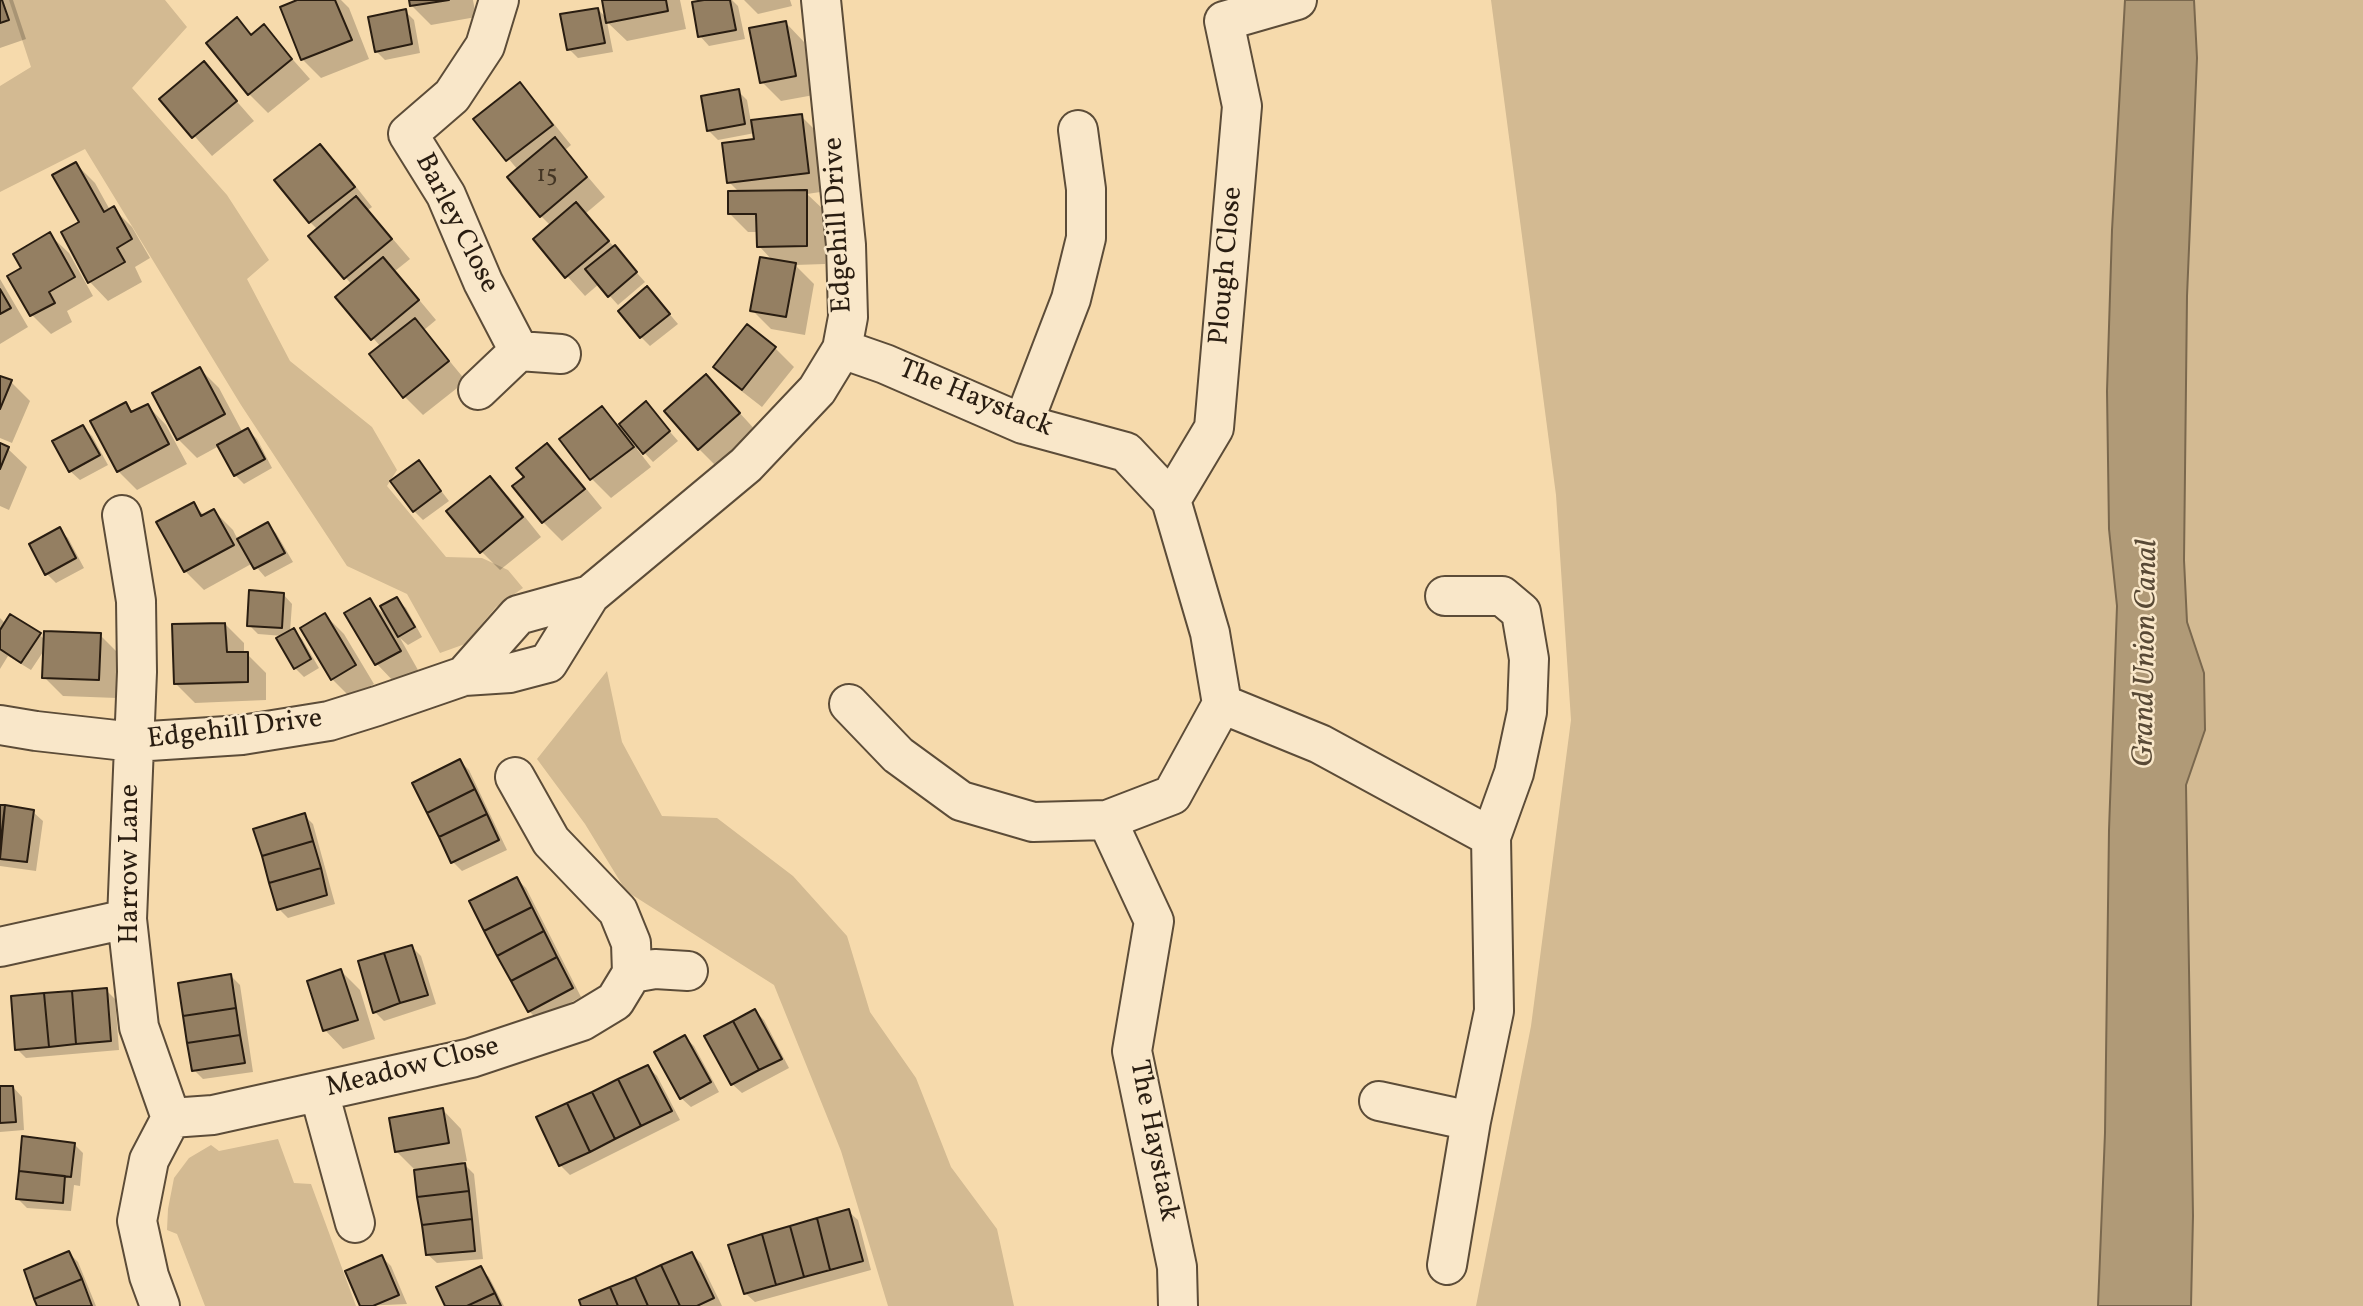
<!DOCTYPE html>
<style>
body{margin:0}
canvas{display:block;background:#f6daac}
</style>
<canvas width="2363" height="1306"></canvas>
<script>
const ctx = document.querySelector('canvas').getContext('2d');
ctx.lineJoin = 'round';
function fillPath(path, color) { ctx.fillStyle = color; ctx.fill(path, 'evenodd'); }
const shape = rows => new Path2D(rows.map(r => 'M' + r).join(''));
function strokePath(path, color, width, dash) { ctx.strokeStyle = color; ctx.lineWidth = width; ctx.lineCap = dash ? 'butt' : 'round'; ctx.setLineDash(dash || []); ctx.stroke(path); }
function label(font, color, halo, rows, align = 'center') {
  ctx.font = font + ' Vollkorn,serif'; ctx.lineWidth = 5; ctx.setLineDash([]); ctx.textBaseline = 'middle'; ctx.strokeStyle = halo; ctx.fillStyle = color; for (const [text, x, y, turn = 0] of rows) {
    ctx.save(); ctx.translate(x, y); ctx.rotate((+turn || 0) * Math.PI / 180); ctx.textAlign = isNaN(turn) ? turn : align; if (halo) ctx.strokeText(text, 0, 0); ctx.fillText(text, 0, 0); ctx.restore();
  }
}
const green = shape([
 [9,0,165,0,187,27,132,88,227,195,269,260,247,279,290,361,372,427,397,470,387,486,446,557,482,558,508,570,523,588,496,607,465,644,440,653,407,594,347,566,241,405,85,149,0,192,0,86,31,67],
 [1491,0,2125,0,2112,230,2107,391,2109,529,2117,605,2105,1133,2098,1306,1476,1306,1531,1026,1571,720,1556,495],
 [2194,0,2363,0,2363,1306,2191,1306,2193,1216,2186,785,2205,730,2204,673,2187,622,2184,560,2187,296,2197,58],
 [607,671,622,742,662,816,717,818,793,876,847,936,870,1012,916,1078,951,1167,997,1229,1014,1306,888,1306,841,1151,774,985,626,891,585,824,537,759],
 [278,1139,294,1183,311,1184,356,1306,205,1306,177,1234,167,1230,168,1209,174,1178,189,1158,211,1145,219,1151]
]);
const water = shape([
 [2125,0,2194,0,2197,58,2187,296,2184,560,2187,622,2204,673,2205,730,2186,785,2193,1216,2191,1306,2098,1306,2105,1133,2109,830,2117,606,2109,529,2107,391,2112,230,2125,0]
]);
const shadow = shape([
 [0,0,13,0,26,39,0,48],
 [302,0,341,0,349,8,369,59,321,78,302,59],
 [411,0,473,0,476,17,431,25,412,6],
 [604,0,680,0,686,29,627,41,607,22,613,52,578,58,569,49,598,9,607,19],
 [714,0,732,0,738,6,745,39,709,46,700,36],
 [744,0,790,0,792,6,758,14],
 [405,11,414,20,420,53,385,60,376,51],
 [237,20,253,35,264,27,310,79,268,113,249,94],
 [786,23,804,42,814,95,781,101,762,82],
 [204,64,254,121,212,156,162,99],
 [520,85,538,104,571,145,565,150,605,197,585,214,645,282,618,305,599,284,585,296,535,240,551,226,541,216,518,170,475,119],
 [738,91,747,100,751,122,801,116,820,135,827,191,807,194,825,211,825,264,795,265,814,284,805,335,771,329,752,310,773,261,759,246,758,232,748,232,729,213,740,193,729,182,756,141,755,133,718,140,709,131],
 [320,146,339,165,372,207,368,210,410,259,395,271,436,320,424,330,466,381,423,415,404,396,381,347,337,297,352,285,311,236,318,230,310,222],
 [76,164,95,183,110,210,114,209,132,227,150,258,135,267,142,282,108,301,90,282,81,223],
 [50,235,69,253,93,296,67,311,72,322,51,334,32,315,9,276,23,269],
 [0,279,28,327,0,344],
 [656,298,678,324,650,346,641,337],
 [775,348,794,367,762,407,735,386,716,367],
 [200,369,219,388,243,433,248,430,257,439,272,468,244,484,235,475,219,446,197,458,178,439],
 [706,376,758,433,718,468,699,449],
 [0,377,11,382,30,401,12,443,0,438],
 [126,404,134,413,148,406,166,425,187,464,137,490,118,471],
 [646,404,678,441,653,462,639,447,637,449,651,467,611,498,592,479,561,440,602,409,619,426],
 [83,427,92,436,108,465,80,480,70,471,55,442],
 [0,445,8,449,27,467,9,510,0,506],
 [547,445,566,464,602,508,562,541,543,522,515,487,527,477],
 [419,462,449,501,423,520,414,511],
 [490,478,509,497,541,537,500,570,481,551],
 [193,504,205,516,214,511,233,530,238,540,267,524,276,533,293,562,265,577,253,563,204,590,185,571],
 [59,529,68,538,84,568,56,583,47,574,31,545],
 [283,594,292,604,290,632,293,630,302,639,319,668,304,677,295,668,283,636,258,634,249,625],
 [397,599,406,608,422,637,408,645,400,638,418,670,395,683,377,664,347,614,370,601,389,619],
 [325,615,344,634,374,684,351,698,332,679],
 [0,618,6,624,39,634,45,640,100,635,119,654,117,698,63,696,44,677,45,649,31,670,8,656,0,669],
 [225,624,244,643,244,654,247,654,266,673,266,700,195,703,176,684],
 [460,761,469,770,507,850,462,871,453,862,414,784],
 [0,807,33,812,43,821,36,871,0,866],
 [304,815,313,824,335,904,288,918,279,909],
 [517,879,526,888,581,997,538,1020,529,1011],
 [412,947,421,956,436,1004,384,1021,375,1012],
 [341,971,360,990,375,1039,343,1049,325,1030],
 [231,976,240,985,253,1072,203,1079,194,1070],
 [106,990,115,999,119,1050,26,1058,17,1049],
 [755,1011,764,1020,789,1068,742,1093,732,1084],
 [685,1037,694,1046,719,1092,691,1107,681,1098],
 [648,1067,657,1076,680,1120,570,1175,560,1165,539,1118],
 [13,1087,22,1097,24,1130,0,1132,0,1088],
 [443,1110,461,1129,467,1161,462,1162,474,1174,483,1259,437,1263,427,1254,415,1170,397,1152],
 [74,1144,83,1153,80,1186,74,1185,71,1211,27,1208,18,1199],
 [848,1211,858,1220,871,1270,755,1302,745,1293],
 [69,1253,78,1262,96,1306,40,1306],
 [692,1254,701,1263,722,1306,583,1306],
 [382,1257,391,1266,407,1304,362,1306],
 [480,1268,489,1277,504,1306,447,1306]
]);
const building = shape([
 [0,0,2,0,9,20,0,23,0,0],
 [297,0,335,0,352,40,301,60,280,7,297,0],
 [409,0,449,0,410,6,409,0],
 [602,0,666,0,668,11,606,23,602,0],
 [704,0,730,0,736,30,698,37,692,2,704,0],
 [598,8,605,43,567,50,560,14,598,8],
 [406,9,412,44,375,52,368,17,406,9],
 [237,17,251,35,264,24,292,59,248,95,206,43,237,17],
 [786,21,796,76,760,83,749,28,786,21],
 [204,61,237,101,192,138,159,99,204,61],
 [520,82,553,125,506,161,473,119,520,82],
 [739,89,745,124,707,131,701,96,739,89],
 [802,114,809,173,727,183,722,143,754,139,751,120,802,114],
 [555,137,587,177,540,217,507,177,555,137],
 [320,144,355,187,309,223,274,180,320,144],
 [76,162,104,212,114,206,132,239,117,248,125,262,88,283,61,232,79,222,52,175,76,162],
 [807,190,807,246,757,247,756,214,728,214,728,191,807,190],
 [356,196,392,239,344,279,308,236,356,196],
 [576,202,609,241,565,278,533,239,576,202],
 [50,232,75,277,49,292,55,303,30,316,7,276,21,268,13,254,50,232],
 [615,245,637,272,608,297,585,269,615,245],
 [383,257,419,300,371,340,335,297,383,257],
 [760,257,796,263,786,317,750,311,760,257],
 [647,286,670,314,640,338,618,311,647,286],
 [0,289,11,308,0,314,0,289],
 [415,318,449,361,403,398,369,354,415,318],
 [747,324,776,347,742,390,713,367,747,324],
 [200,367,225,414,177,440,152,393,200,367],
 [706,374,740,413,698,450,664,411,706,374],
 [0,376,12,380,0,409,0,376],
 [646,401,670,431,643,454,619,424,646,401],
 [126,402,131,412,148,404,169,444,117,472,90,421,126,402],
 [602,406,634,447,590,480,559,439,602,406],
 [83,425,100,455,69,472,52,441,83,425],
 [248,428,265,459,234,476,217,445,248,428],
 [0,443,9,447,0,469,0,443],
 [547,443,585,489,542,523,512,486,524,477,516,468,547,443],
 [419,460,441,491,413,512,390,481,419,460],
 [490,476,523,517,480,553,446,511,490,476],
 [194,502,201,516,214,509,234,545,184,572,156,522,194,502],
 [268,522,285,553,254,569,237,539,268,522],
 [60,527,76,558,45,575,29,544,60,527],
 [249,590,284,593,282,628,247,626,249,590],
 [397,597,415,627,398,637,380,606,397,597],
 [370,598,401,651,375,665,344,613,370,598],
 [325,613,356,665,331,680,300,628,325,613],
 [10,614,41,633,21,663,0,649,0,630,10,614],
 [225,623,227,652,248,652,248,682,174,684,172,624,225,623],
 [294,628,311,659,294,669,276,638,294,628],
 [44,631,101,633,99,680,42,678,44,631],
 [460,759,475,789,427,813,412,783,460,759],
 [475,789,487,814,439,837,427,813,475,789],
 [0,805,5,805,0,847,0,805],
 [5,805,34,810,27,862,0,859,5,805],
 [305,813,313,841,262,856,253,829,305,813],
 [487,814,499,840,451,863,439,837,487,814],
 [313,841,321,868,269,883,262,856,313,841],
 [321,868,327,895,277,910,269,883,321,868],
 [517,877,532,907,484,931,469,901,517,877],
 [532,907,544,931,497,956,484,931,532,907],
 [544,931,557,957,511,981,497,956,544,931],
 [412,945,428,995,400,1003,384,953,412,945],
 [384,953,400,1003,373,1013,358,961,384,953],
 [557,957,573,988,528,1012,511,981,557,957],
 [341,969,358,1020,323,1031,307,981,341,969],
 [231,974,236,1008,183,1016,178,983,231,974],
 [107,988,111,1041,76,1044,72,991,107,988],
 [72,991,76,1044,49,1047,44,993,72,991],
 [44,993,49,1047,15,1050,11,996,44,993],
 [236,1008,240,1035,187,1043,183,1016,236,1008],
 [755,1009,782,1059,759,1070,733,1021,755,1009],
 [733,1021,759,1070,731,1085,704,1036,733,1021],
 [240,1035,245,1063,192,1071,187,1043,240,1035],
 [685,1035,711,1082,680,1099,654,1052,685,1035],
 [648,1065,672,1111,641,1126,618,1079,648,1065],
 [618,1079,641,1126,615,1139,592,1092,618,1079],
 [0,1086,13,1086,16,1122,0,1123,0,1086],
 [592,1092,615,1139,590,1152,567,1103,592,1092],
 [567,1103,590,1152,559,1166,536,1117,567,1103],
 [443,1108,449,1143,395,1152,389,1118,443,1108],
 [22,1136,75,1143,71,1177,19,1171,22,1136],
 [465,1163,469,1191,417,1197,414,1170,465,1163],
 [19,1171,65,1176,63,1203,16,1199,19,1171],
 [469,1191,472,1219,422,1225,417,1197,469,1191],
 [849,1209,863,1261,830,1270,817,1218,849,1209],
 [817,1218,830,1270,804,1277,790,1226,817,1218],
 [472,1219,475,1251,426,1255,422,1225,472,1219],
 [790,1226,804,1277,776,1285,762,1234,790,1226],
 [762,1234,776,1285,744,1294,728,1245,762,1234],
 [69,1251,82,1279,34,1299,24,1270,69,1251],
 [692,1252,714,1298,697,1306,680,1306,661,1265,692,1252],
 [382,1255,399,1295,373,1306,360,1306,345,1271,382,1255],
 [661,1265,680,1306,648,1306,635,1277,661,1265],
 [481,1266,495,1293,467,1306,445,1306,436,1287,481,1266],
 [635,1277,648,1306,618,1306,610,1287,635,1277],
 [82,1279,92,1306,37,1306,34,1299,82,1279],
 [610,1287,618,1306,581,1306,579,1300,610,1287],
 [495,1293,501,1306,467,1306,495,1293]
]);
const minor = shape([
 [842,349,885,364,1023,424,1126,452,1171,500,1210,633,1222,704,1172,795,1107,820,1033,822,961,801,898,755,849,704],
 [519,351,561,354],
 [478,390,519,351,483,282,446,195,408,134,452,96,485,46,499,0],
 [1023,424,1071,299,1086,238,1086,189,1078,130],
 [1171,500,1214,428,1242,106,1224,21,1297,0],
 [122,515,136,601,137,672,127,919,139,1027,171,1118,149,1160,137,1221,149,1276,160,1306],
 [1445,596,1502,596,1521,612,1529,659,1527,712,1514,773,1491,837],
 [464,676,510,673,548,663,590,595],
 [1222,704,1320,744,1491,837,1494,1011,1471,1121,1447,1265],
 [0,725,36,731,134,742,242,735,329,721,377,706,464,676,518,615,590,595,746,465,817,390,842,349,848,317,846,245,821,0],
 [515,777,551,841,618,911,631,943,632,973],
 [1107,820,1154,921,1132,1051,1177,1267,1178,1306],
 [0,947,127,919],
 [319,1092,355,1223],
 [1379,1101,1471,1121],
 [171,1118,213,1115,471,1058,582,1021,615,1001,632,973,655,969,688,971]
]);
const numberNames = [
 ["15",547,177]
];
const streetNames = [
 ["Barley Close",455,224,63],
 ["Edgehill Drive",840,225,-93],
 ["Plough Close",1228,266,-85],
 ["The Haystack",975,400,22],
 ["Edgehill Drive",235,731,-7],
 ["Harrow Lane",132,864,-90],
 ["Meadow Close",413,1069,-14],
 ["The Haystack",1152,1141,79]
];
const waterNames = [
 ["Grand Union Canal",2148,653,-89]
];
fillPath(green, '#d3ba92');
fillPath(water, '#b09a77');
strokePath(water, '#7a684e', 2);
fillPath(shadow, '#0003');
fillPath(building, '#947f62');
strokePath(building, '#291d11', 2);
strokePath(minor, '#5c4c38', 42);
strokePath(minor, '#f9e7c9', 38);
label('24px', '#443625', null, numberNames);
label('28px', '#291d11', '#f9e7c9', streetNames);
label('italic 30px', '#584935', '#f9e7c9', waterNames);
</script>
